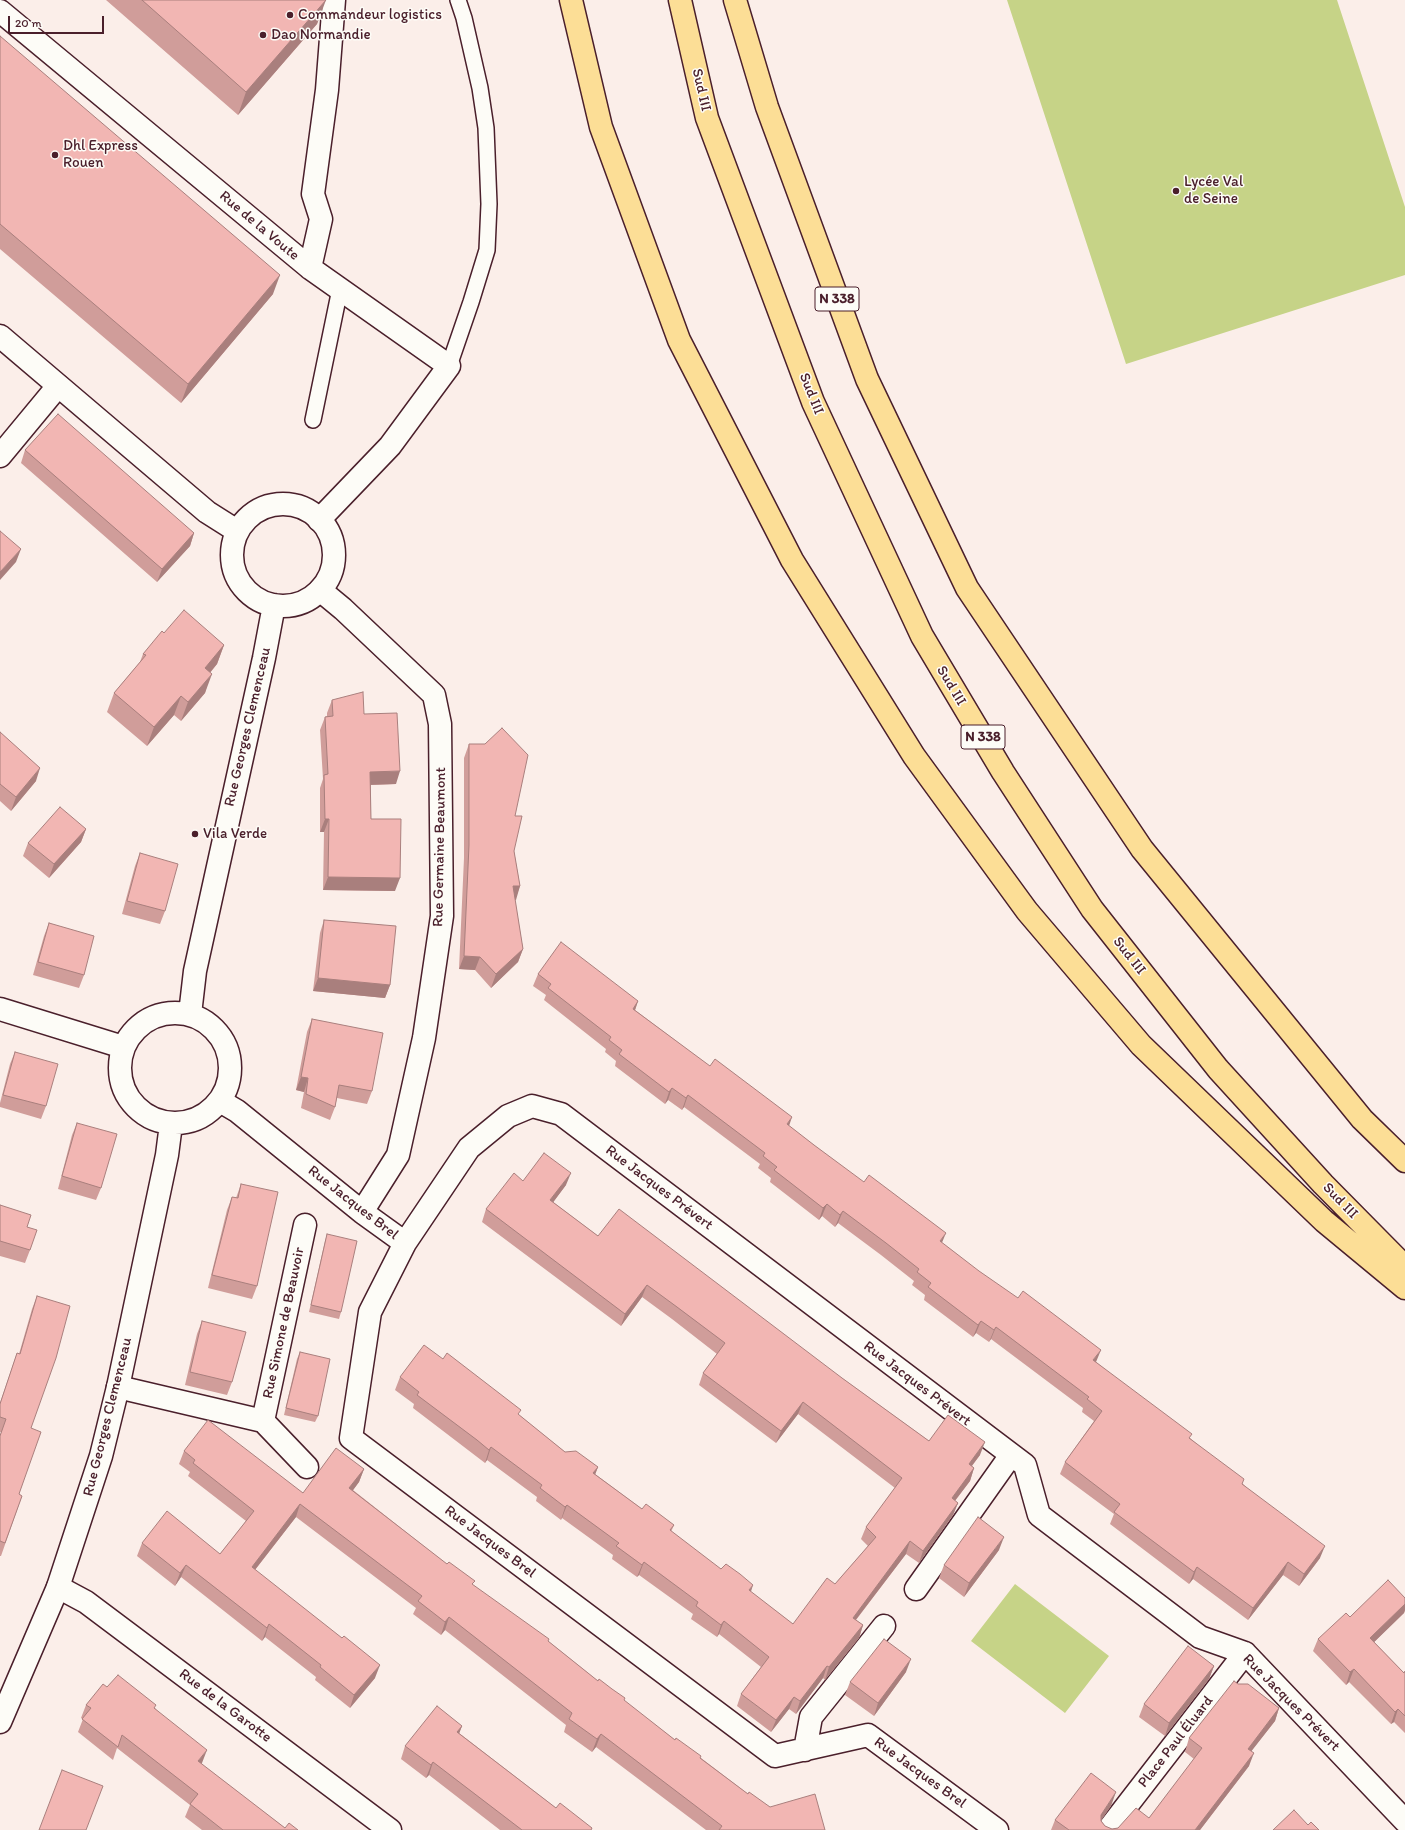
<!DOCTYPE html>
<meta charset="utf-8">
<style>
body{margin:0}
#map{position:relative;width:1405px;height:1830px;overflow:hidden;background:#fbeee9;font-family:Itim,sans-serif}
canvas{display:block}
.scale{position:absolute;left:8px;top:16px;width:96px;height:18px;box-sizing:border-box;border:2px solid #4a1f2b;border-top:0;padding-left:5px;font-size:12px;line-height:14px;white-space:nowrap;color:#4a1f2b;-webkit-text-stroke:3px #fdfcf7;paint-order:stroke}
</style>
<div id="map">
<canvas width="1405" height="1830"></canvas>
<div class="scale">20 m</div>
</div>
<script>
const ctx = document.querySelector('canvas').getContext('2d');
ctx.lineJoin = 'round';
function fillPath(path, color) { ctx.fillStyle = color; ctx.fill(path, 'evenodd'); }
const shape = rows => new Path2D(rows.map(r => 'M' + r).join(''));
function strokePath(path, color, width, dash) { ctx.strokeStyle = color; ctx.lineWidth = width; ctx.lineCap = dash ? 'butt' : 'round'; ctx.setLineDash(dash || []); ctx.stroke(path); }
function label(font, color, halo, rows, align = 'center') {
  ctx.font = font + ' Itim,sans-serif'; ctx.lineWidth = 3; ctx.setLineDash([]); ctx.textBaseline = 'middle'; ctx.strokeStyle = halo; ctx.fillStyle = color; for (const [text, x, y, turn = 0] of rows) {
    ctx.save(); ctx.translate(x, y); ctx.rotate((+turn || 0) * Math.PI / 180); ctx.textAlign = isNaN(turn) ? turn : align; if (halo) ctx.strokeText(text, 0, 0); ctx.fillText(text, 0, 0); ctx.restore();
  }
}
const green = shape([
 [1007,0,1337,0,1405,207,1405,275,1126,364],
 [1015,1584,1109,1656,1065,1713,971,1641]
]);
const lane = shape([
 [449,366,471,302,487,250,489,204,486,128,480,88,464,18,458,0],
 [313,420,340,289]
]);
const street = shape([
 [0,11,310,268,449,366,390,446,319,520],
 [310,268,321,219,313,194,327,90,334,0],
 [0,456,58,386],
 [320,590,343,609,434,695,440,724,442,916,424,1038,398,1155,362,1212],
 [0,1009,123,1047],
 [220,1101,237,1111,362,1212,405,1243,370,1312,351,1438,775,1756,868,1735,997,1830],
 [405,1243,469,1148,508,1116,532,1106,561,1114,1025,1465,1039,1515,1200,1637,1245,1653,1405,1821],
 [118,1387,263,1421,305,1225],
 [263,1421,307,1467],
 [58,1587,86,1602,390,1830],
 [916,1589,1011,1455],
 [805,1750,811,1717,884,1626],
 [1108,1830,1245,1653]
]);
const secondary = shape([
 [0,336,207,512,237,531],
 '232 555a51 51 0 1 1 102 0a51 51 0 1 1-102 0Z',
 '120 1068a55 55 0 1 1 110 0a55 55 0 1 1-110 0Z',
 [190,1014,195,971,264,658,274,605],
 [0,1722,58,1587,101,1456,118,1387,167,1155,171,1124]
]);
const highway = shape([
 [571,0,601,127,679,340,792,560,914,756,1027,911,1141,1045,1324,1221,1405,1288],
 [680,0,707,118,813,402,922,636,1003,772,1092,909,1218,1069,1323,1184,1405,1267],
 [735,0,767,107,867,379,967,588,1142,849,1362,1119,1405,1161]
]);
const wall = shape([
 [106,0,325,0,317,24,238,115],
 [0,36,273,294,181,403,0,249],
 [25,450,194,533,190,546,157,582,21,463],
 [164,633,224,645,217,664,210,673,205,693,181,721,174,715,147,746,107,712,114,693,140,662,143,654],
 [332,700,364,714,396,784,371,785,371,819,395,891,323,890,324,832,320,832,320,788,323,779,320,730,325,717,327,716,327,713],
 [0,732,36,781,11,811,0,801],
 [469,744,515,816,514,851,520,886,515,900,523,949,518,962,491,988,475,970,459,969,464,858,464,758],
 [86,829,81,842,49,878,23,856,28,843],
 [140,853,165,911,160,924,122,914,135,866],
 [324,920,390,985,385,998,313,991,320,933],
 [49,923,84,975,79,988,33,975,44,936],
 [538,974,638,1001,635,1010,789,1126,942,1243,1096,1362,1190,1438,1243,1484,1320,1558,1299,1586,1283,1575,1248,1620,1193,1579,1189,1584,1110,1524,1114,1514,1060,1474,1065,1462,1094,1421,1082,1412,1083,1408,991,1339,989,1342,976,1333,973,1337,924,1300,925,1295,912,1285,914,1281,881,1255,838,1223,835,1227,822,1216,819,1220,770,1182,771,1178,758,1168,760,1164,684,1107,682,1110,668,1100,665,1104,615,1066,616,1061,605,1052,606,1049,544,1000,546,995,533,986],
 [312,1019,372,1091,367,1104,337,1098,335,1107,330,1120,301,1108,304,1092,296,1090,307,1032],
 [15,1052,46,1106,41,1119,0,1107,0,1103,10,1064],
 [77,1123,101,1188,96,1200,58,1189,72,1135],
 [523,1181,566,1185,553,1202,598,1236,842,1378,929,1441,980,1455,972,1466,974,1468,970,1481,955,1501,958,1503,953,1515,919,1563,906,1554,856,1620,863,1625,859,1638,825,1680,823,1678,796,1714,789,1709,771,1732,737,1706,741,1694,761,1667,719,1634,717,1637,691,1619,693,1614,639,1575,637,1577,612,1559,613,1555,562,1518,561,1520,536,1501,537,1497,487,1460,485,1463,413,1408,414,1404,395,1390,400,1377,519,1415,565,1452,598,1467,595,1474,642,1509,674,1525,671,1532,793,1624,835,1584,868,1546,861,1539,866,1527,895,1488,798,1414,776,1443,699,1385,703,1373,717,1354,672,1319,642,1297,621,1326,482,1222,486,1209],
 [241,1184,257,1286,252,1299,208,1288,227,1210,232,1197,236,1198],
 [0,1205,27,1227,30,1250,25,1263,0,1256],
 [327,1234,341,1312,339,1319,309,1312,325,1241],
 [37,1296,31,1428,19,1494,22,1496,1,1556,0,1556,0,1435,1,1432,0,1432,0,1403,17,1353,19,1354,32,1309],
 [202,1321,232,1382,227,1395,185,1385,197,1334],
 [300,1352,318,1416,315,1422,284,1415,297,1359],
 [184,1451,303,1493,364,1469,359,1482,353,1490,473,1585,548,1641,598,1681,675,1740,701,1758,748,1794,770,1807,825,1830,706,1830,596,1747,592,1752,564,1732,566,1725,445,1630,441,1635,413,1614,416,1608,296,1517,255,1570,375,1678,350,1708,315,1680,316,1677,265,1637,262,1641,181,1577,175,1586,137,1556,142,1543,220,1554,246,1521,188,1476,190,1472,179,1464],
 [999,1550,964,1597,939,1578,944,1565],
 [1405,1598,1405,1610,1404,1613,1374,1642,1404,1673,1405,1671,1405,1733,1394,1722,1391,1724,1349,1682,1346,1685,1313,1651,1318,1639,1350,1617],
 [1214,1666,1209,1679,1165,1736,1139,1717,1144,1704],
 [906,1672,874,1716,845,1695,850,1682],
 [1238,1684,1279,1708,1275,1721,1251,1751,1249,1766,1200,1830,1051,1830,1055,1820,1111,1806,1101,1820,1105,1826,1112,1829,1118,1828,1149,1818,1194,1759,1185,1752,1189,1738],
 [107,1687,155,1708,202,1763,201,1764,285,1828,298,1830,202,1830,185,1817,190,1805,117,1748,113,1760,78,1732,83,1719,81,1718,86,1705],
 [462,1726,459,1733,556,1808,592,1828,591,1830,500,1830,429,1775,426,1778,401,1759,405,1746]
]);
const shadedWall = shape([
 [326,0,317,24,238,115,246,92],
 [280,275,273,294,181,403,188,384],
 [194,533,190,546,157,582,162,569],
 [21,549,16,562,0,580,0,572],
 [224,645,217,664,198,687,205,668],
 [212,674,205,693,181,721,188,702],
 [181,696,174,715,147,746,154,727],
 [40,768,36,781,11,811,16,797],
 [400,771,396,784,366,785,370,772],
 [325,819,329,819,324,832,320,832],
 [86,829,81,842,49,878,54,864],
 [328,877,400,878,395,891,323,890],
 [513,886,520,886,516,900,508,900],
 [523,949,518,962,491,988,496,974],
 [464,956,480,957,475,970,459,969],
 [318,978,390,985,385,998,313,991],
 [638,1001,634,1013,633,1009],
 [301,1077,308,1078,304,1092,296,1090],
 [672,1088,668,1100,665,1104,669,1092],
 [688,1095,684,1107,682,1110,686,1098],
 [792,1117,788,1129,787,1124],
 [571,1173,566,1185,546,1212,550,1200],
 [827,1204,822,1216,819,1220,823,1208],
 [843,1211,838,1223,835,1227,840,1215],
 [946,1233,941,1245,940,1241],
 [647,1285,642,1297,621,1326,625,1314],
 [981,1321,976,1333,973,1337,978,1325],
 [996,1327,991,1339,989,1342,994,1330],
 [1101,1350,1096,1362,1088,1372,1093,1360],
 [803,1402,798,1414,776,1443,781,1431],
 [985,1442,980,1455,964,1476,969,1464],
 [491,1447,487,1460,485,1463,489,1450],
 [598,1467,593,1480,593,1473],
 [974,1468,970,1481,947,1511,952,1498],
 [364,1469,359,1482,345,1501,349,1488],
 [958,1503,953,1515,919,1563,923,1551],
 [300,1504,296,1517,247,1580,252,1567],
 [567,1505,562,1518,561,1520,565,1507],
 [1004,1537,999,1550,964,1597,969,1583],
 [910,1541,906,1554,848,1630,853,1618],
 [1325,1546,1320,1558,1299,1586,1304,1574],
 [644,1562,639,1575,637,1577,642,1565],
 [1288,1562,1283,1575,1248,1620,1253,1608],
 [186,1565,181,1577,175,1586,180,1573],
 [1197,1567,1193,1579,1189,1584,1194,1572],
 [753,1585,749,1598,749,1590],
 [1405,1604,1405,1610,1404,1613,1366,1650,1370,1638],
 [449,1617,445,1630,441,1635,445,1622],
 [724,1621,719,1634,717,1637,721,1625],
 [269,1624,265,1637,262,1641,267,1628],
 [863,1625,859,1638,825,1680,829,1667],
 [911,1659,906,1672,874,1716,878,1703],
 [380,1665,375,1678,350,1708,354,1695],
 [827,1666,823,1678,796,1714,800,1701],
 [1214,1666,1209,1679,1165,1736,1169,1723],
 [1354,1669,1349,1682,1346,1685,1350,1672],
 [794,1697,789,1709,771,1732,776,1720],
 [1279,1708,1275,1721,1243,1762,1248,1749],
 [1398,1709,1394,1722,1391,1724,1395,1712],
 [462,1726,457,1739,457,1732],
 [601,1734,596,1747,592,1752,597,1739],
 [207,1750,202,1763,193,1775,198,1761],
 [1254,1753,1249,1766,1200,1830,1195,1830],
 [433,1762,429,1775,426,1778,431,1765],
 [1116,1792,1111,1806,1096,1828,1101,1815]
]);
const building = shape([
 [142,0,326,0,246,92,142,0],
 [0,36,280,275,188,384,0,224,0,36],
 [58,414,194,533,162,569,25,450,58,414],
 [0,531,21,549,0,572,0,531],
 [184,610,224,645,205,668,212,674,188,702,181,696,154,727,114,693,146,655,143,654,162,631,164,633,184,610],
 [363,692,364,714,397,713,400,771,370,772,371,819,401,819,400,878,328,877,329,819,325,819,324,775,328,774,325,717,333,716,332,700,363,692],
 [502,728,528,755,515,816,522,816,514,851,520,886,513,886,523,949,496,974,480,957,464,956,469,845,469,744,485,744,502,728],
 [0,732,40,768,16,797,0,784,0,732],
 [60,807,86,829,54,864,28,843,60,807],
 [140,853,178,864,165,911,127,901,140,853],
 [324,920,396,926,390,985,318,978,324,920],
 [49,923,94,936,84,975,38,962,49,923],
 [561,942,638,1001,633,1009,710,1066,715,1059,792,1117,787,1124,814,1145,864,1182,869,1175,946,1233,940,1241,979,1271,1018,1298,1023,1291,1101,1350,1093,1360,1192,1434,1189,1438,1244,1479,1242,1484,1325,1546,1304,1574,1288,1562,1253,1608,1197,1567,1194,1572,1114,1512,1120,1504,1065,1462,1102,1411,1087,1399,1089,1397,996,1327,994,1330,981,1321,978,1325,928,1287,931,1283,917,1272,919,1269,886,1243,843,1211,840,1215,827,1204,823,1208,774,1170,777,1167,763,1156,765,1153,688,1095,686,1098,672,1088,669,1092,619,1054,622,1050,609,1040,611,1037,548,988,551,984,538,974,561,942],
 [312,1019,383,1033,372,1091,339,1085,335,1107,306,1094,308,1078,301,1077,312,1019],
 [15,1052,58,1064,46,1106,3,1095,15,1052],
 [77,1123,117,1134,101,1188,62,1176,77,1123],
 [544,1153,571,1173,550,1200,598,1236,619,1209,842,1378,929,1441,948,1415,985,1442,969,1464,974,1468,952,1498,958,1503,923,1551,910,1541,853,1618,863,1625,829,1667,827,1666,800,1701,794,1697,776,1720,741,1694,769,1657,724,1621,721,1625,696,1606,698,1602,644,1562,642,1565,616,1546,619,1543,567,1505,565,1507,540,1488,542,1485,491,1447,489,1450,477,1440,417,1395,419,1392,400,1377,424,1345,443,1359,447,1353,521,1410,518,1414,565,1452,576,1451,598,1467,593,1473,642,1509,646,1504,674,1525,670,1530,721,1569,726,1564,740,1574,753,1585,749,1590,793,1624,827,1578,835,1584,876,1537,866,1527,902,1478,803,1402,781,1431,703,1373,725,1343,677,1307,647,1285,625,1314,486,1209,514,1173,523,1181,544,1153],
 [241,1184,278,1192,257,1286,212,1275,232,1197,238,1198,241,1184],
 [0,1205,31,1215,27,1227,37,1230,30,1250,0,1241,0,1205],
 [327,1234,357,1241,341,1312,311,1305,327,1234],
 [37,1296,70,1306,56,1358,31,1428,41,1432,19,1494,22,1496,5,1543,0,1541,0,1436,6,1419,0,1417,0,1404,17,1353,20,1354,37,1296],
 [202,1321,246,1332,232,1382,190,1372,202,1321],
 [300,1352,330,1359,318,1416,286,1408,300,1352],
 [208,1420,303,1493,336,1448,364,1469,349,1488,447,1564,449,1562,475,1581,472,1584,549,1639,548,1641,598,1681,599,1679,612,1689,625,1698,624,1700,675,1740,676,1738,701,1756,700,1758,748,1794,749,1792,770,1807,815,1794,825,1830,719,1830,722,1826,601,1734,597,1739,569,1719,572,1713,449,1617,445,1622,418,1601,422,1596,300,1504,252,1567,342,1638,344,1636,380,1665,354,1695,320,1667,321,1665,269,1624,267,1628,186,1565,180,1573,142,1543,167,1511,220,1554,254,1511,193,1463,195,1460,184,1451,208,1420],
 [978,1517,1004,1537,969,1583,944,1565,978,1517],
 [1388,1580,1405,1598,1405,1604,1370,1638,1404,1673,1405,1671,1405,1716,1398,1709,1395,1712,1354,1669,1350,1672,1318,1639,1346,1613,1350,1617,1388,1580],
 [884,1639,911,1659,878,1703,850,1682,884,1639],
 [1188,1646,1214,1666,1169,1723,1144,1704,1188,1646],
 [118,1675,156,1705,154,1708,207,1750,198,1761,285,1828,289,1823,298,1830,223,1830,190,1804,198,1794,122,1735,118,1747,82,1719,91,1708,86,1705,103,1684,107,1687,118,1675],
 [1234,1681,1238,1684,1248,1684,1279,1708,1248,1749,1254,1753,1195,1830,1069,1830,1055,1820,1091,1773,1116,1792,1101,1815,1101,1821,1105,1826,1112,1829,1118,1828,1136,1808,1149,1818,1202,1748,1189,1738,1234,1681],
 [437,1706,462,1726,457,1732,556,1808,560,1803,592,1828,591,1830,522,1830,433,1762,431,1765,405,1746,437,1706],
 [62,1770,103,1786,86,1830,39,1830,62,1770],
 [1294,1810,1308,1825,1311,1822,1319,1830,1273,1830,1294,1810]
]);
const markers = [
 [290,15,4,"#4a1f2b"],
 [263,35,4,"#4a1f2b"],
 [55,155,4,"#4a1f2b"],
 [1176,191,4,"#4a1f2b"],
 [195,834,4,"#4a1f2b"]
];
const shields = [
 [837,299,44],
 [983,737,44]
];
const shieldNames = [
 ["N 338",837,299],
 ["N 338",983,737]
];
const poiNames = [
 ["Commandeur logistics",298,15],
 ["Dao Normandie",271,35],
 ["Dhl Express",63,146],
 ["Rouen",63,163],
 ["Lycée Val",1184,182],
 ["de Seine",1184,199],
 ["Vila Verde",203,834]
];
const streetNames = [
 ["Sud III",701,90,77],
 ["Rue de la Voute",259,226,40],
 ["Sud III",811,394,68],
 ["Sud III",951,686,59],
 ["Rue Georges Clemenceau",248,727,-77],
 ["Rue Germaine Beaumont",440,847,-89],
 ["Sud III",1129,956,52],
 ["Rue Jacques Prévert",659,1188,37],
 ["Sud III",1340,1201,46],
 ["Rue Jacques Brel",353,1203,38],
 ["Rue Simone de Beauvoir",284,1323,-78],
 ["Rue Jacques Prévert",917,1384,37],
 ["Rue Georges Clemenceau",108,1417,-76],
 ["Rue Jacques Brel",490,1542,37],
 ["Rue Jacques Prévert",1291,1703,45],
 ["Rue de la Garotte",225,1706,37],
 ["Place Paul Éluard",1176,1742,-52],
 ["Rue Jacques Brel",920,1773,36]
];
fillPath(green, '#c6d387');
strokePath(lane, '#4a1f2b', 18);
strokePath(street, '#4a1f2b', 25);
strokePath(secondary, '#4a1f2b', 25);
strokePath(highway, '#4a1f2b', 25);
strokePath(lane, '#fdfcf7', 15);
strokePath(street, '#fdfcf7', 22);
strokePath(secondary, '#fdfcf7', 22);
strokePath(highway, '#fcde96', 22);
fillPath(wall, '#d09d9a');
fillPath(shadedWall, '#a97f7d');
fillPath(building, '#f2b6b3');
strokePath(building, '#a97f7d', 1);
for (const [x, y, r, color] of markers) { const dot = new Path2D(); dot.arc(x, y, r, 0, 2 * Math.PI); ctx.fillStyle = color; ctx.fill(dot); strokePath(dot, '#fdfcf7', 1.5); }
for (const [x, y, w] of shields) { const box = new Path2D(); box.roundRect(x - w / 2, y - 12, w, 24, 3); ctx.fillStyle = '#fdfcf7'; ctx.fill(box); strokePath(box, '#4a1f2b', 1); }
label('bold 14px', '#4a1f2b', null, shieldNames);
label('15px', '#4a1f2b', '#fdfcf7', poiNames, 'left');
label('15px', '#4a1f2b', '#fdfcf7', streetNames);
</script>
